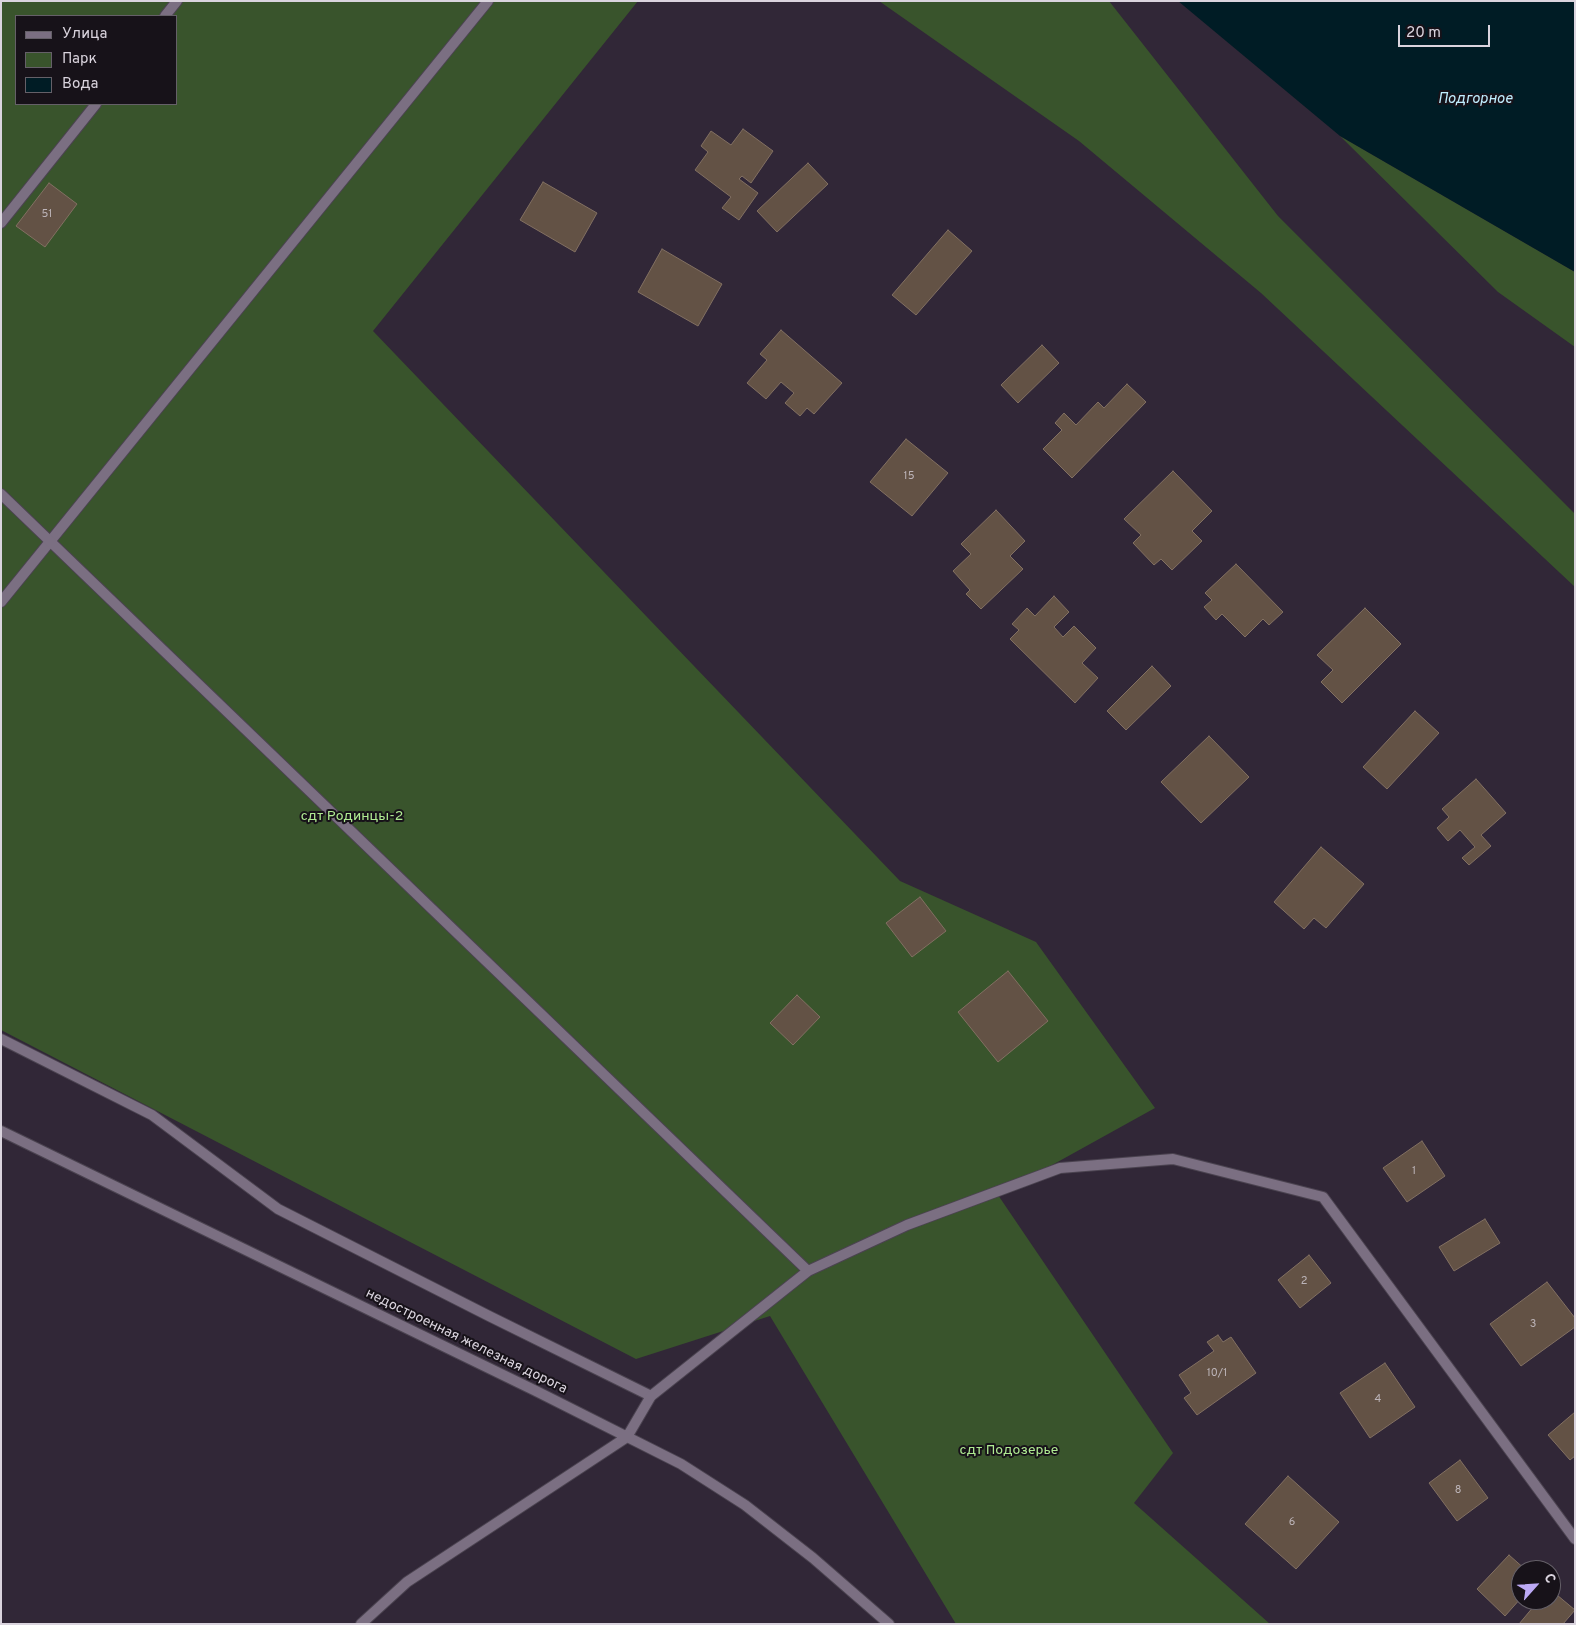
<!DOCTYPE html>
<meta charset="utf-8">
<style>
body{margin:0}
#map{position:relative;width:1576px;height:1625px;overflow:hidden;background:#312737;font-family:Overpass,sans-serif}
canvas{display:block}
.frame{position:absolute;inset:0;border:2px solid #dad4de;pointer-events:none}
.legend{position:absolute;left:15px;top:15px;width:162px;height:90px;box-sizing:border-box;background:#171219;border:1px solid #656068;margin:0;padding:6px 9px;list-style:none;font-size:15px;color:#dad4de}
.legend li{display:flex;align-items:center;gap:10px;height:25px}
.legend b{width:25px;border:1px solid #656068}
.north{position:absolute;left:1511px;top:1560px;width:50px;height:50px;box-sizing:border-box;background:#171219;border:1px solid #656068;border-radius:50%;rotate:64deg;font-size:14px;font-weight:700;line-height:20px;text-align:center;color:#dad4de}
.north::after{content:'';display:block;margin:auto;width:18px;height:22px;background:#bca9f5;clip-path:polygon(50% 0,100% 100%,50% 72%,0 100%)}
.scale{position:absolute;left:1398px;top:25px;width:92px;height:22px;box-sizing:border-box;border:2px solid #dad4de;border-top:0;padding-left:6px;font-size:15px;line-height:18px;white-space:nowrap;color:#dad4de;-webkit-text-stroke:4px #171219;paint-order:stroke}
</style>
<div id="map">
<canvas width="1576" height="1625"></canvas>
<div class="frame"></div>
<ul class="legend">
<li><b style="height:6px;background:#7b6f82"></b>Улица</li>
<li><b style="height:14px;background:#39542c"></b>Парк</li>
<li><b style="height:14px;background:#001c25"></b>Вода</li>
</ul>
<div class="north">С</div>
<div class="scale">20 m</div>
</div>
<script>
const ctx = document.querySelector('canvas').getContext('2d');
ctx.lineJoin = 'round';
function fillPath(path, color) { ctx.fillStyle = color; ctx.fill(path, 'evenodd'); }
const shape = rows => new Path2D(rows.map(r => 'M' + r).join(''));
function strokePath(path, color, width, dash) { ctx.strokeStyle = color; ctx.lineWidth = width; ctx.lineCap = dash ? 'butt' : 'round'; ctx.setLineDash(dash || []); ctx.stroke(path); }
function label(font, color, halo, rows, align = 'center') {
  ctx.font = font + ' Overpass,sans-serif'; ctx.lineWidth = 4; ctx.setLineDash([]); ctx.textBaseline = 'middle'; ctx.strokeStyle = halo; ctx.fillStyle = color; for (const [text, x, y, turn = 0] of rows) {
    ctx.save(); ctx.translate(x, y); ctx.rotate((+turn || 0) * Math.PI / 180); ctx.textAlign = isNaN(turn) ? turn : align; if (halo) ctx.strokeText(text, 0, 0); ctx.fillText(text, 0, 0); ctx.restore();
  }
}
const green = shape([
 [1,1,638,1,373,331,900,881,1036,942,1155,1108,998,1195,1173,1453,1134,1503,1270,1624,956,1624,770,1316,636,1359,1,1030],
 [16,16,176,16,176,104,16,104],
 [879,1,1109,1,1278,216,1575,514,1575,587,1261,293,1079,141],
 [1340,136,1575,272,1575,347,1498,292]
]);
const water = shape([
 [1178,1,1575,1,1575,272,1340,136]
]);
const building = shape([
 [743,129,773,151,751,183,742,176,739,179,758,193,739,220,722,208,731,197,695,170,708,152,701,146,711,131,731,145,743,129],
 [808,163,828,184,777,232,757,211,808,163],
 [543,182,597,213,575,252,520,220,543,182],
 [49,183,77,204,45,247,16,226,49,183],
 [948,230,972,251,916,315,892,295,948,230],
 [662,249,722,284,698,326,638,292,662,249],
 [781,330,842,383,814,414,807,408,800,416,785,403,794,393,781,382,766,399,747,383,767,360,760,354,781,330],
 [1042,345,1059,363,1018,403,1001,385,1042,345],
 [1127,384,1146,402,1072,478,1043,449,1062,430,1055,423,1064,413,1076,425,1098,402,1104,408,1127,384],
 [906,439,948,473,912,516,870,482,906,439],
 [1173,471,1212,511,1192,531,1202,541,1172,570,1161,559,1154,565,1133,543,1141,535,1124,519,1173,471],
 [996,510,1025,541,1010,556,1023,569,981,609,966,594,970,590,953,571,971,554,961,544,996,510],
 [1236,564,1283,612,1269,625,1263,619,1245,637,1222,614,1216,620,1204,607,1212,600,1205,593,1236,564],
 [1054,596,1069,612,1054,627,1063,637,1074,626,1096,648,1082,663,1098,678,1075,703,1010,639,1019,630,1012,624,1027,608,1035,616,1054,596],
 [1365,608,1401,644,1342,703,1321,682,1333,670,1317,655,1365,608],
 [1152,666,1171,686,1126,730,1107,711,1152,666],
 [1415,711,1439,733,1387,789,1363,767,1415,711],
 [1209,736,1249,777,1201,823,1161,782,1209,736],
 [1476,779,1506,813,1481,835,1491,846,1469,865,1462,858,1475,847,1460,830,1448,841,1437,828,1449,817,1442,809,1476,779],
 [1321,847,1364,884,1326,928,1314,918,1304,929,1274,902,1321,847],
 [920,897,946,931,912,957,886,923,920,897],
 [1008,971,1048,1021,998,1062,958,1012,1008,971],
 [797,995,820,1017,793,1045,770,1023,797,995],
 [1422,1141,1445,1176,1407,1202,1383,1168,1422,1141],
 [1485,1219,1500,1243,1454,1271,1439,1247,1485,1219],
 [1309,1255,1331,1283,1300,1308,1278,1280,1309,1255],
 [1547,1282,1575,1318,1575,1327,1521,1366,1490,1324,1547,1282],
 [1218,1335,1223,1342,1231,1337,1256,1373,1197,1415,1184,1398,1191,1393,1179,1375,1214,1351,1207,1342,1218,1335],
 [1385,1363,1415,1407,1370,1438,1340,1393,1385,1363],
 [1575,1412,1575,1456,1570,1460,1548,1435,1575,1412],
 [1460,1460,1488,1498,1457,1521,1429,1483,1460,1460],
 [1288,1476,1339,1522,1296,1569,1245,1524,1288,1476],
 [1509,1555,1526,1570,1521,1570,1521,1598,1505,1616,1477,1589,1509,1555],
 [1551,1590,1575,1610,1563,1624,1519,1624,1539,1600,1551,1600,1551,1590]
]);
const service = shape([
 [165,16,177,1],
 [1,223,96,104],
 [1,602,488,1],
 [1,1039,152,1115,278,1209,489,1316,651,1396]
]);
const minor = shape([
 [1,494,808,1271,907,1225,1060,1168,1173,1159,1323,1197,1575,1539],
 [1,1131,536,1391,681,1464,745,1505,813,1558,889,1624],
 [361,1624,407,1582,627,1437,651,1396,808,1271]
]);
const numberNames = [
 ["51",47,215],
 ["15",909,477],
 ["1",1414,1172],
 ["2",1304,1282],
 ["3",1533,1325],
 ["10/1",1217,1374],
 ["4",1378,1400],
 ["8",1458,1491],
 ["6",1292,1523]
];
const parkNames = [
 ["сдт Родинцы-2",352,817],
 ["сдт Подозерье",1009,1451]
];
const streetNames = [
 ["недостроенная железная дорога",466,1342,26]
];
const waterNames = [
 ["Подгорное",1475,100]
];
fillPath(green, '#39542c');
fillPath(water, '#001c25');
fillPath(building, '#635245');
strokePath(building, '#827062', 1);
strokePath(service, '#4b4350', 12);
strokePath(minor, '#4b4350', 12);
strokePath(service, '#7b6f82', 10);
strokePath(minor, '#7b6f82', 10);
label('11px', '#bcb4b8', null, numberNames);
label('14px', '#afea92', '#171219', parkNames);
label('14px', '#dad4de', '#171219', streetNames);
label('italic 15px', '#bfedfe', '#171219', waterNames);
</script>
